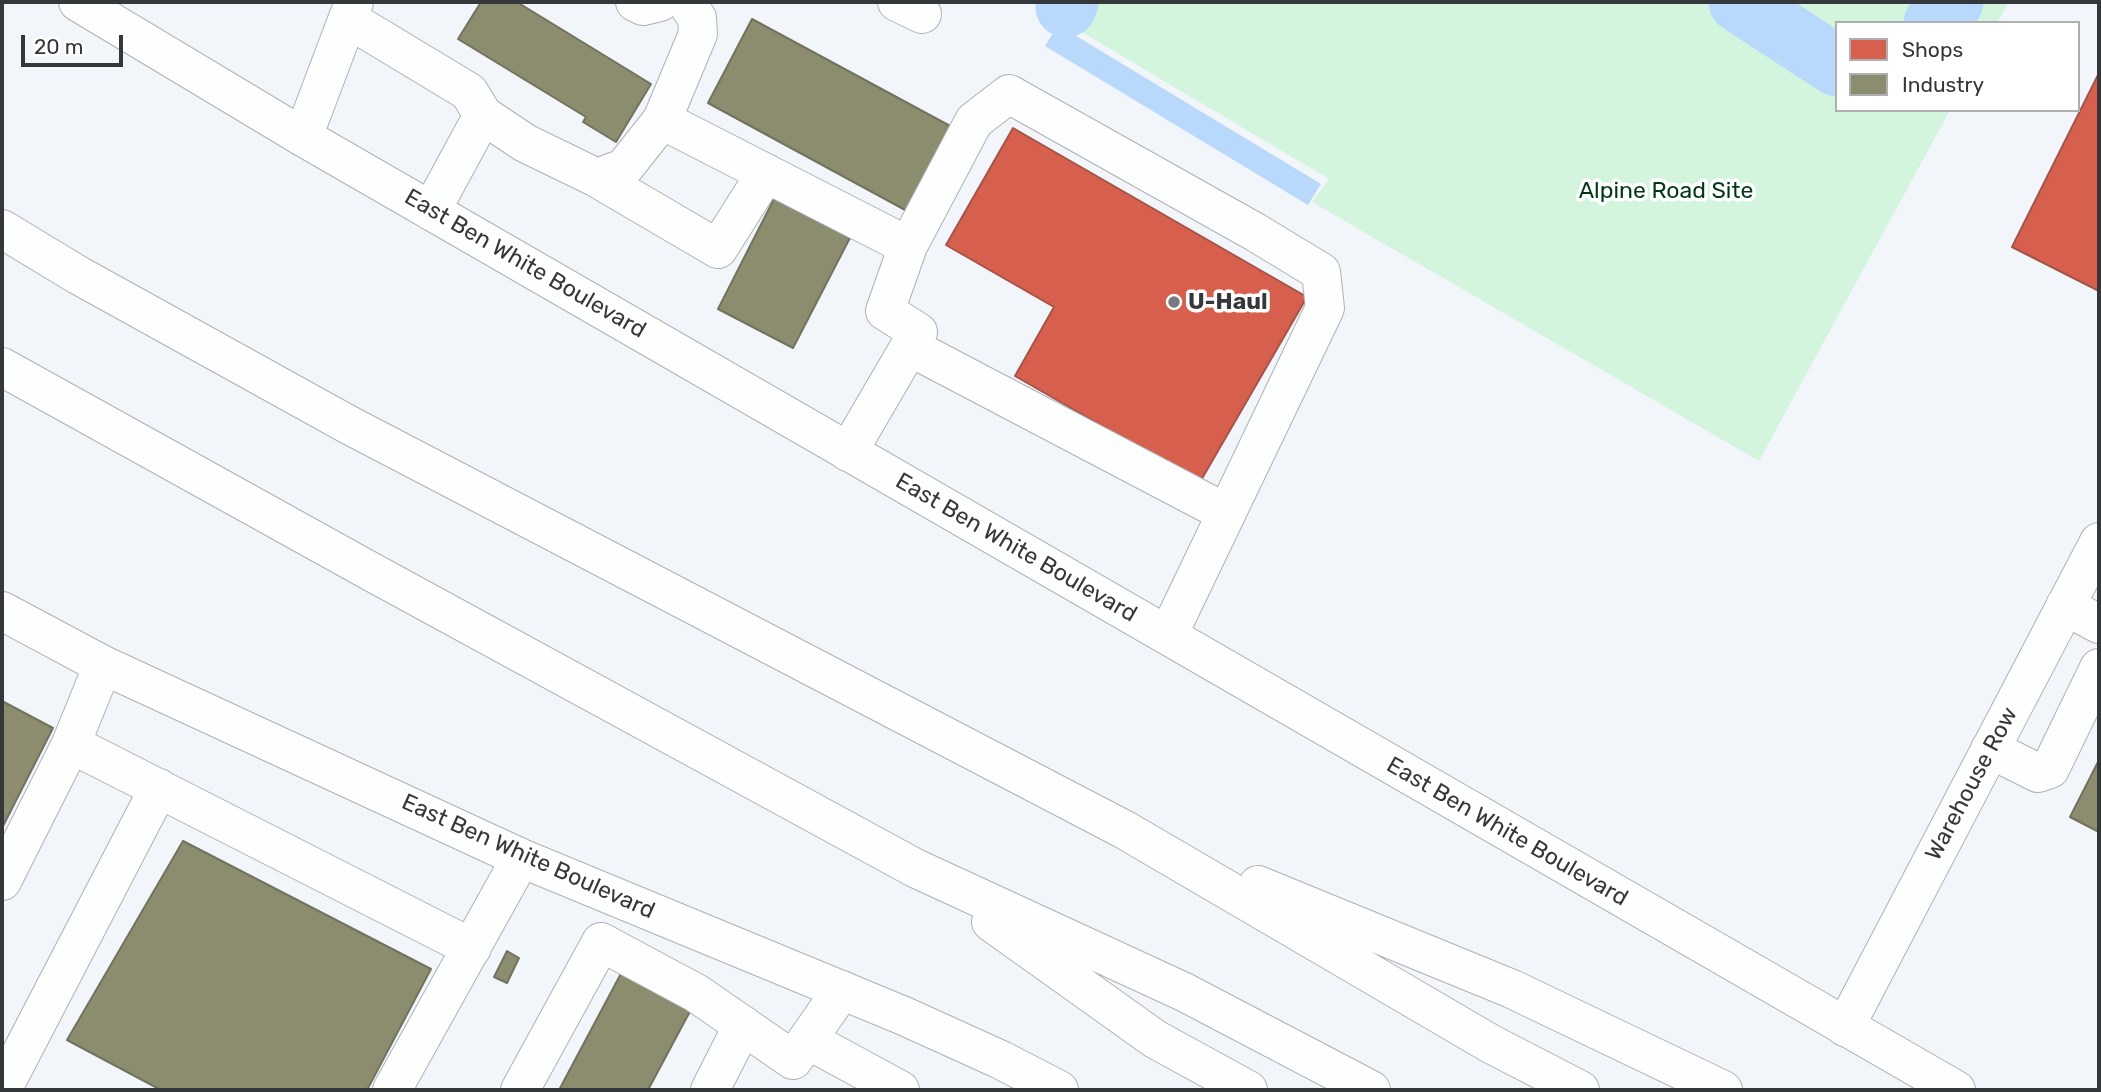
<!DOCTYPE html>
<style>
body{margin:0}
#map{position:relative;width:2101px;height:1092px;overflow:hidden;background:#f2f6fa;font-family:Rubik,sans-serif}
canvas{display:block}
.frame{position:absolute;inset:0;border:4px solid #35383b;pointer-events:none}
.legend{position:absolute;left:1835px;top:21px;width:245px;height:91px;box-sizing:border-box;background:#fff;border:2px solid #aeafb1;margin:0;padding:9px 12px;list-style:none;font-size:21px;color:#35383b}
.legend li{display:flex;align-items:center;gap:14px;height:35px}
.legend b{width:35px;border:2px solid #aeafb1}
.scale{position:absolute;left:21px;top:35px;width:102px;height:32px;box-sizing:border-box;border:4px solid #35383b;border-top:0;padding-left:9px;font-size:21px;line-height:24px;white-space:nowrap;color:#35383b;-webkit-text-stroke:5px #fff;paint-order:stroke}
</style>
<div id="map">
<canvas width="2101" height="1092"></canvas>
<div class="frame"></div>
<ul class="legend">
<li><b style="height:19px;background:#d6604d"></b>Shops</li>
<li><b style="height:19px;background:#8c8c6e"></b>Industry</li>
</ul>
<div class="scale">20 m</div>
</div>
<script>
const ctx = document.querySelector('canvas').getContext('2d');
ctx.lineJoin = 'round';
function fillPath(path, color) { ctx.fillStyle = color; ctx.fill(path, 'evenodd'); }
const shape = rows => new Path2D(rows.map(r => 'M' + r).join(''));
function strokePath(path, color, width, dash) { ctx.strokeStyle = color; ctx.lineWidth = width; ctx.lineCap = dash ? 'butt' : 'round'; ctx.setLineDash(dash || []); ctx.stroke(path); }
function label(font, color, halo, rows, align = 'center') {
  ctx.font = font + ' Rubik,sans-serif'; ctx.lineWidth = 7; ctx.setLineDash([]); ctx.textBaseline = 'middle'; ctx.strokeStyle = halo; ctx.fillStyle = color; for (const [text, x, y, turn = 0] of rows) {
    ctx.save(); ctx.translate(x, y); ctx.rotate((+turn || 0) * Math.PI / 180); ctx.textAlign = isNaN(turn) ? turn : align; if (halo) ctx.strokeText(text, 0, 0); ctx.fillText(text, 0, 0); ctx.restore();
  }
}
const green = shape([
 [1031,2,2009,2,1997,23,1837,23,1837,110,1950,110,1759,461,1312,202,1329,179]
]);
const water = shape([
 [1058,25,1321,184,1308,205,1045,46]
]);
const shops = shape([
 [2099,73,2099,291,2012,247,2099,73],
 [1013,128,1307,297,1200,482,1015,376,1054,307,946,245,1013,128]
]);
const industry = shape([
 [481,2,517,2,651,84,616,142,583,122,586,117,458,39,481,2],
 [752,19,952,127,907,211,708,103,752,19],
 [777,193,853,232,793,348,718,309,777,193],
 [2,701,53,728,2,828,2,701],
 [2099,760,2099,832,2070,817,2099,760],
 [183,841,431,969,367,1090,161,1090,67,1040,183,841],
 [507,951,519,958,507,983,494,977,507,951],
 [625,966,695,1002,648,1090,559,1090,625,966]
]);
const river = shape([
 [1739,2,1837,66],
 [1066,7,1068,2],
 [1934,23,1953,2]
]);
const minor = shape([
 [635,2,643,6,660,2],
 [897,2,922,14],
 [348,19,469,92,483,115],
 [662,120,908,246,974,121,1009,94,1255,232,1321,272,1325,308,1168,635],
 [303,137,354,2],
 [597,178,718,249,766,173],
 [431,211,483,115,525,143,597,178,624,168,662,120,698,34,697,18,686,2],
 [910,347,1226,513],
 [848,452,918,332,885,311,908,246],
 [2065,606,2099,624],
 [71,744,472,948],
 [1990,749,2038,773,2050,769,2099,668],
 [2,881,71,744,103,665],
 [1845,1027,2099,542],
 [808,1040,900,1090],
 [2,1090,159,788],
 [392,1090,521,858],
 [520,1090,601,942,696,993,793,1060,842,990],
 [710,1090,743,1025]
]);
const major = shape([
 [78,2,303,137,1956,1090],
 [2,611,103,665,521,858,904,1016,1001,1060,1059,1090]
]);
const highway = shape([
 [2,229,78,275,349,425,1125,830,1491,1044,1580,1090],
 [2,367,368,570,915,868,1184,992,1371,1090],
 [1258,885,1512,989,1723,1090],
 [991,922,1155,1039,1248,1090]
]);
const markers = [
 [1174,302,7,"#777a7e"]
];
const parkNames = [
 ["Alpine Road Site",1666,191]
];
const streetNames = [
 ["East Ben White Boulevard",525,264,30],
 ["East Ben White Boulevard",1016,548,30],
 ["Warehouse Row",1972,784,-62],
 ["East Ben White Boulevard",1507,832,30],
 ["East Ben White Boulevard",528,857,24]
];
const poiNames = [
 ["U-Haul",1188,302]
];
fillPath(green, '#d3f4dd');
fillPath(water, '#b8d9fc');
fillPath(shops, '#d6604d');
strokePath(shops, '#a65448', 2);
fillPath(industry, '#8c8c6e');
strokePath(industry, '#72735f', 2);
strokePath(river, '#b8d9fc', 61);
strokePath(minor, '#aeb1b5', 40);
strokePath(major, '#aeb1b5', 40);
strokePath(highway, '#aeb1b5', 40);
strokePath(minor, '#fdfefe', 38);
strokePath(major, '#fdfefe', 38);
strokePath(highway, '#fdfefe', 38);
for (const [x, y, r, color] of markers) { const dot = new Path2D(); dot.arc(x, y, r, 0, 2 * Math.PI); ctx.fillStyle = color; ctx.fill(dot); strokePath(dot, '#fff', 2.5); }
label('23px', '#003817', '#fff', parkNames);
label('23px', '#35383b', '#fff', streetNames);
label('bold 23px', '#35383b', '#fff', poiNames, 'left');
</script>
